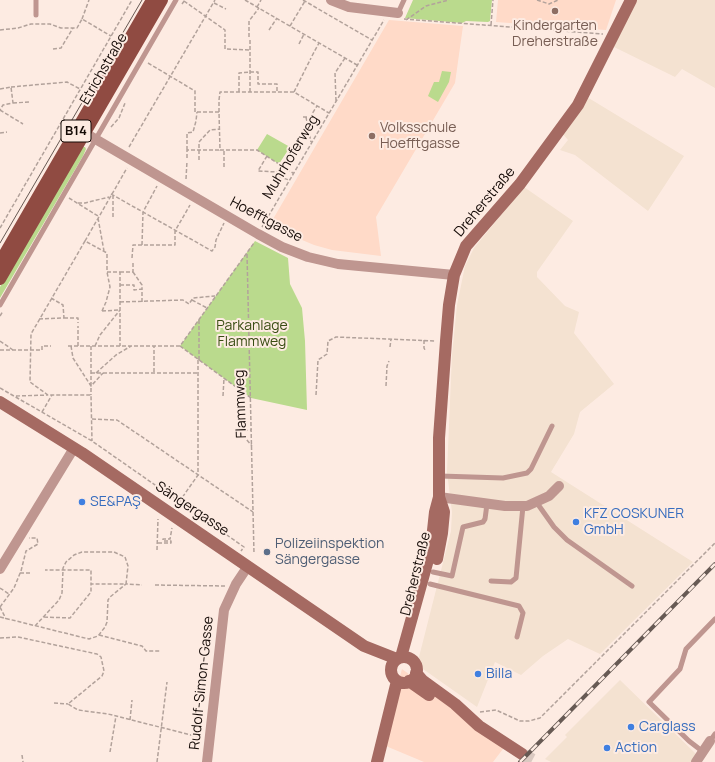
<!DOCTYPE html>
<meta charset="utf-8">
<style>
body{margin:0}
canvas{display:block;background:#fdebe2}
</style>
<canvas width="715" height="762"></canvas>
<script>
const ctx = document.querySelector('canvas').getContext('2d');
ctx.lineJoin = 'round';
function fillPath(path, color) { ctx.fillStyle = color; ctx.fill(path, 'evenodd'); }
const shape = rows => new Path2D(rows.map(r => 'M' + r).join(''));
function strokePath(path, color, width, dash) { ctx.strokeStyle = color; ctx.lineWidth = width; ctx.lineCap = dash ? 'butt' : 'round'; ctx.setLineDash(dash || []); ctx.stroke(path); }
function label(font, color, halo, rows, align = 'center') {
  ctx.font = font + ' Manrope,sans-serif'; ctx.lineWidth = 4; ctx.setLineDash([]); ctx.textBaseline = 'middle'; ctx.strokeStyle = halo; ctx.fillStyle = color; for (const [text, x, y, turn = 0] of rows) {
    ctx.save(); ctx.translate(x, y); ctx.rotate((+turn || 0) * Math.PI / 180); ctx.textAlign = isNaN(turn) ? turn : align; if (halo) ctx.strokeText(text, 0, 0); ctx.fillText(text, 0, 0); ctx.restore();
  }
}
const commercial = shape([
 [635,0,715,0,715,88,682,69,675,77,612,46],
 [587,97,684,156,648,211,575,155,560,150,568,140,562,133],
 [524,187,573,221,537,272,537,277,565,306,579,312,574,333,614,384,580,412,574,434,551,472,693,562,600,654,568,639,543,656,521,675,495,662,477,707,423,669,419,657,451,531,452,512,447,472,452,355,457,305,465,266,474,248],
 [620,680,695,753,701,762,551,762,545,759,567,737,565,735]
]);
const built = shape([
 [498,0,616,0,606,30,496,22],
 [389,20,463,26,455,83,376,217,381,256,332,250,314,245,269,226],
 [402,669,506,745,493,762,424,762,381,744]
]);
const green = shape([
 [413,0,492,0,490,21,488,22,466,21,462,23,405,18],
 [442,71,451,72,449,82,438,102,428,96,434,82,439,82],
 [267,134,290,147,279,164,257,150],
 [81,147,85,147,86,149,83,156,0,298,0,287],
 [255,241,288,258,290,284,302,308,305,341,307,410,251,398,180,346]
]);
const secondaryTunnel = shape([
 [522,754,537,762]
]);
const path = shape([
 [245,0,357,65],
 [303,0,372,40],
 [537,0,549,4,558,0],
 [184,1,225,30,225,37],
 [214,3,226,9],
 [182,4,185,0],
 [257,7,261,0],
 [82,19,89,0],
 [404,19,603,34],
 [406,20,426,6,449,0],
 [491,25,493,0],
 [290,26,305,1],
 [0,30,18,28,31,24,50,24,61,28,77,28,82,19,111,36],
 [269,30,277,18],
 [249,37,249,21,259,8],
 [225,39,225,49,250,50],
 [250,40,250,92],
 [299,44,304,34],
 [53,49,61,48,73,28],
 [312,56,319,43],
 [148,63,195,91,195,100],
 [11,87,67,82,80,89],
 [0,89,11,87,13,103,3,105,0,110],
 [239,92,239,73,250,72,258,72,258,84,277,84,277,92],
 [294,92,311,58],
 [219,100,220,92,294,92,329,113],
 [336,101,335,73,345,58],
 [195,102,195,112,219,112,220,150,257,150,293,173],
 [219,102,219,112],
 [13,103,29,102],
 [0,110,23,124],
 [303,117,310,117,317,106],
 [306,117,311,142],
 [111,127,119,118,125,103],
 [0,133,7,132],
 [129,147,215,0],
 [187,150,187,133,193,132,196,121,197,112],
 [267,156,258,171,277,172,277,176,289,180],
 [187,158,187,150,220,150],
 [199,160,199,142,210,130,220,129],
 [224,167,224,150],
 [186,179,187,161],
 [111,194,212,251,215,247,216,240,224,223],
 [113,195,113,218],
 [69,198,98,216],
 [78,203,85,203,109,197],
 [98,218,104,251],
 [262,227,384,20],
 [0,228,132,0],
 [85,241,31,334,30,382,48,395,91,395,92,441],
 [142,245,143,212,157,186],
 [247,254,254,554],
 [107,258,107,253,85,241,127,168],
 [132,258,133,245,175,245,175,231,190,205],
 [107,260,107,272,120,272,120,346],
 [120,272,133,272,133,261],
 [133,272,142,285,142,289],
 [120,285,134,285,134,290,142,289,142,302],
 [192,300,207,308],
 [120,302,183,300,189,304,193,298,215,296],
 [102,311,106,302,110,287,107,272],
 [102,311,120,310],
 [0,316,3,311],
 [64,318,78,318,78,323],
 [39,319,64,318,63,305,51,298],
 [199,320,199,360],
 [424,340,424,348,425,350],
 [0,341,13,350],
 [68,346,180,346,254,243],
 [71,346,73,358,91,386,103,373],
 [78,346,78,326],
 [91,346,91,395],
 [95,346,100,335,120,310],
 [180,346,251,398],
 [390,347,391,339],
 [0,350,42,350,42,346,51,346],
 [154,372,154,346],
 [91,373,197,373],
 [96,373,116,355,131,346],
 [386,386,387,366,389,361],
 [0,388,92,441,244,547,241,551],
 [316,395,318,360,327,354,328,341,336,337,436,341],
 [16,396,48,395],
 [223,396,224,378],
 [42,412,52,395],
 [92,419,117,420,253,512],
 [238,431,252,430],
 [239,431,252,446],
 [179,502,198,475,198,359],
 [158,543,171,543,171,541,163,541,163,539,170,539,172,528],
 [157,550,158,519],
 [20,573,32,573],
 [155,585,225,586],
 [0,588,9,594],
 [0,607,14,588,21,571,26,551,38,544,37,538,29,538],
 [0,607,6,619],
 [0,617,89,639,98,636,105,627,107,622,108,600,110,597,126,584,142,585],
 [44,617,70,618,91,592,91,584],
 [35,626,59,600,62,593,63,570,63,568,66,562,74,555,82,552,114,552,125,557,128,566,126,584,91,584,91,570,45,570],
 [99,635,142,646,146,651,160,651],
 [0,638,18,637,97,654,101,657,104,671,102,676,68,704,78,710,108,714,199,737],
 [54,703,68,704],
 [480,712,496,710,520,721,529,721,540,718,715,543],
 [130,720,132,700],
 [110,752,116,716],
 [22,755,23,762],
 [157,762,167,682]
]);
const lane = shape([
 [36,0,36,15],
 [398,13,404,0],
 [0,305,176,0],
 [440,476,503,478,527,473,531,469,552,426],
 [537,503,554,527,567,540,632,586],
 [433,572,452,576,463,527,483,522,485,519,487,504],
 [491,581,511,582,516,578,523,506],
 [430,584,519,606,523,613,517,637],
 [710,741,715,734],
 [702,751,689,741,649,702,680,669,686,649,715,619]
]);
const street = shape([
 [331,0,349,7,398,13],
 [85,133,258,234,282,247,308,257,338,264,454,275],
 [439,497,505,506,527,506,549,496,559,486],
 [0,569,74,448],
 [207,762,224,610,236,584,248,566],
 [696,762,710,741]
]);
const secondary = shape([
 [0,402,82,453,364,646,397,659],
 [437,559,442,533,444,512,439,497],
 [401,657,431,549,435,512,439,497,439,438,446,341,449,305,454,275,466,246,520,184,578,105,631,0],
 '391 670a13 13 0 1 1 26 0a13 13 0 1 1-26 0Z',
 [416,673,422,680,455,704,479,726,522,754],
 [409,681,429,695],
 [377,762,397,681]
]);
const primary = shape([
 [0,262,152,0],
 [0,279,162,0]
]);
const tram = shape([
 [0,243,142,0]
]);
const rail = shape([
 [520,762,715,564]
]);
const markers = [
 [555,11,4,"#8d6e63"],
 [372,136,4,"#8d6e63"],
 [82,502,4,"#3f7fe0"],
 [576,522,4,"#3f7fe0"],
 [267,552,4,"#5c6f8a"],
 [478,674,4,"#3f7fe0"],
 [631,727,4,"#3f7fe0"],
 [607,748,4,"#3f7fe0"]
];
const shields = [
 [76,131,30]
];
const shieldNames = [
 ["B14",76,131]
];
const educationNames = [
 ["Kindergarten",555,26],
 ["Dreherstraße",555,42],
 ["Volksschule",380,128,"left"],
 ["Hoefftgasse",380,144,"left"]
];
const streetNames = [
 ["Etrichstraße",104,69,-60],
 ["Muhrhoferweg",291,157,-59],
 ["Dreherstraße",485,202,-50],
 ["Hoefftgasse",266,220,28],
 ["Flammweg",241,404,-92],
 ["Sängergasse",192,509,34],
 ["Dreherstraße",416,574,-76],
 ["Rudolf-Simon-Gasse",202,683,-84]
];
const parkNames = [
 ["Parkanlage",252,326],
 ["Flammweg",252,342]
];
const shopNames = [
 ["SE&PAŞ",90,502],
 ["KFZ COSKUNER",584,514],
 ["GmbH",584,530],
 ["Billa",486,674],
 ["Carglass",639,727],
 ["Action",615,748]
];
const serviceNames = [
 ["Polizeiinspektion",275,544],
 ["Sängergasse",275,560]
];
fillPath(commercial, '#f4e2d1');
fillPath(built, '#ffdac8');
fillPath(green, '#bada8d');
strokePath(secondaryTunnel, '#dac9c1', 12, [12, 6]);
strokePath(path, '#b2a29b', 1.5, [4, 2]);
strokePath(lane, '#bf9690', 5);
strokePath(street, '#bf9690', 10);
strokePath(secondary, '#a56a62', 12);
strokePath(primary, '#904b42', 12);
strokePath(tram, '#675a54', 1);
strokePath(rail, '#675a54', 4);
strokePath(rail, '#fdebe2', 2.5, [8]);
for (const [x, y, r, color] of markers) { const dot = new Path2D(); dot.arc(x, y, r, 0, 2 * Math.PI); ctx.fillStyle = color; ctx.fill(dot); strokePath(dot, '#fdebe2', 1.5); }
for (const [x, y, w] of shields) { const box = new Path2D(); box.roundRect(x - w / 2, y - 11, w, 22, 3); ctx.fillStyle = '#fdebe2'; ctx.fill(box); strokePath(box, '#150b07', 1); }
label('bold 13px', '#150b07', null, shieldNames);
label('14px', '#785e54', '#fdebe2', educationNames);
label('14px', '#150b07', '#fdebe2', streetNames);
label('14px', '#394d13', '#fdebe2', parkNames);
label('14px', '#366cbe', '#fdebe2', shopNames, 'left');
label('14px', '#4e5e75', '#fdebe2', serviceNames, 'left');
</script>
